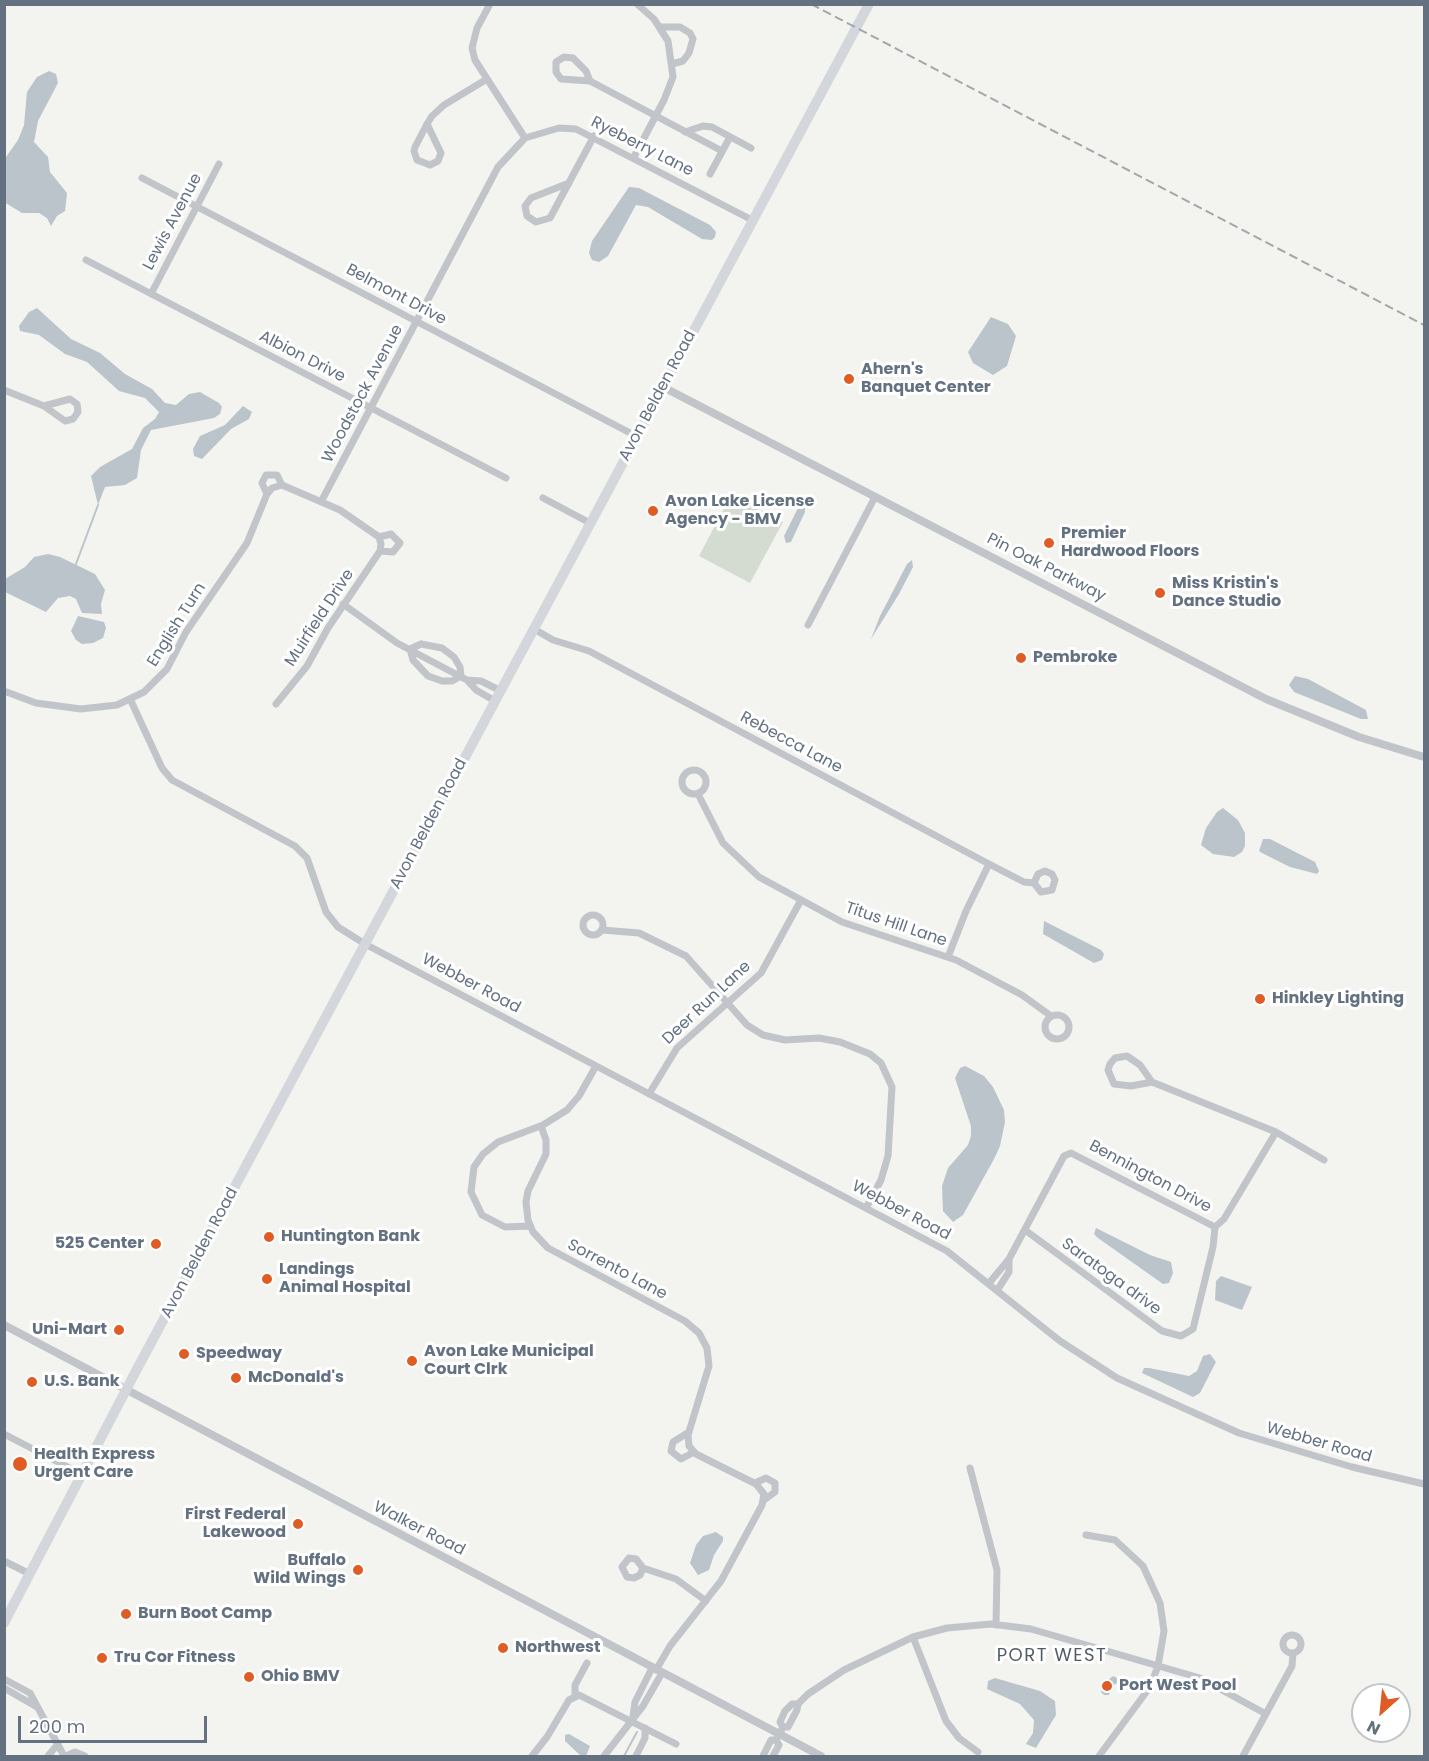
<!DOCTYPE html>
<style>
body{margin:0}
#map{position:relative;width:1429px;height:1761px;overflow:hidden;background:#f3f4f0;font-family:Poppins,sans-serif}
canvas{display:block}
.frame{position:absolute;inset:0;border:6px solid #637180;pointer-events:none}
.north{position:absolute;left:1351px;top:1683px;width:60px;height:60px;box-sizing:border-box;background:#fff;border:2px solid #c1c6cc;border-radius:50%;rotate:207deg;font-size:16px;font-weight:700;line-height:24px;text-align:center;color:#637180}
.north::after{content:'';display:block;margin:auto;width:21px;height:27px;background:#df5d25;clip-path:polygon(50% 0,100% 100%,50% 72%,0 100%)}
.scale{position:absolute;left:18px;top:1716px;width:189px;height:27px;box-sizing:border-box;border:3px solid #637180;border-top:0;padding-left:8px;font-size:18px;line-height:21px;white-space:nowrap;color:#637180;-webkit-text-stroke:4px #fff;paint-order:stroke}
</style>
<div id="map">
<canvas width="1429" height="1761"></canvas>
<div class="frame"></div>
<div class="north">N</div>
<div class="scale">200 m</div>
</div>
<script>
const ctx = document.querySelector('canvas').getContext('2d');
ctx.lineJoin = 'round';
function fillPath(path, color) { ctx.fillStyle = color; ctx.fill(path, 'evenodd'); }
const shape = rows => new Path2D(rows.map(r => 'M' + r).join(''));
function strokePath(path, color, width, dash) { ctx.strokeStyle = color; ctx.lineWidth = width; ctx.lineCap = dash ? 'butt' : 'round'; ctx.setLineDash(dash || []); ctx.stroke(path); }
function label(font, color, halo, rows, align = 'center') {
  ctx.font = font + ' Poppins,sans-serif'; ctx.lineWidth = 6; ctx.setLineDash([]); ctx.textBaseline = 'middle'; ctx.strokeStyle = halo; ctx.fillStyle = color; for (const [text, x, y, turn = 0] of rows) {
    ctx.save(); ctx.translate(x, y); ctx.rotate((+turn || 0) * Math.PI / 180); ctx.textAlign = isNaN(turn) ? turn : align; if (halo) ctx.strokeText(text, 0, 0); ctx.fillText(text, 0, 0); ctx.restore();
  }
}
const green = shape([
 [731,495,783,522,750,583,699,556]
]);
const water = shape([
 [49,71,56,74,58,83,38,121,34,142,48,157,50,172,67,193,65,211,57,216,51,226,47,218,39,213,22,213,4,202,6,157,18,140,24,125,27,92,37,77],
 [629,187,639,188,710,225,716,232,715,237,712,240,702,239,648,207,636,205,608,256,599,262,592,260,589,253,592,241],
 [37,308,71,339,100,353,125,374,152,389,165,403,176,405,189,394,200,392,219,403,222,407,220,414,214,418,151,430,141,450,137,478,125,485,105,487,98,505,91,476,100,467,132,449,143,428,155,419,159,412,145,398,119,391,87,362,65,354,39,335,20,331,19,326,29,312],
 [991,317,1008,324,1016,336,1007,366,993,375,973,363,968,352],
 [243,406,252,412,249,419,231,429,202,459,194,456,193,449,200,436,225,425],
 [801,502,805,504,805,512,791,542,786,543,784,536],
 [48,554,60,557,95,574,105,590,101,604,102,614,82,613,76,599,70,596,58,598,46,612,5,592,5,579,25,567,34,557],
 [912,560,913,567,899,594,871,639,880,616,907,564],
 [78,616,104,622,106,628,103,638,93,643,82,644,76,640,71,631],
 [1295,676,1308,679,1366,710,1368,719,1361,719,1294,692,1289,685],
 [1223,808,1238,820,1245,833,1245,846,1242,852,1234,857,1213,854,1201,845,1206,828,1217,812],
 [1263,839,1270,839,1315,862,1319,871,1317,874,1290,867,1262,853,1259,851],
 [1044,921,1101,950,1104,954,1102,960,1094,963,1043,934],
 [965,1066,984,1076,993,1087,1004,1110,1005,1122,1000,1146,994,1159,963,1215,953,1222,943,1211,942,1186,948,1168,968,1145,971,1136,971,1126,955,1078,960,1068],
 [1096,1228,1150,1255,1171,1262,1173,1273,1169,1283,1163,1284,1098,1238,1094,1234],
 [1221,1276,1252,1287,1242,1310,1215,1300,1216,1281],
 [1210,1354,1216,1362,1200,1393,1193,1397,1142,1373,1144,1368,1149,1368,1189,1376,1197,1371,1203,1356],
 [716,1532,723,1537,723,1541,714,1555,709,1570,698,1575,690,1563,696,1545,703,1536],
 [1113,1676,1117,1678,1118,1682,1111,1687,1109,1695,1104,1695,1101,1692,1103,1684],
 [995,1678,1040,1691,1055,1701,1056,1715,1036,1748,1026,1744,1033,1733,1034,1720,1020,1704,987,1689,988,1681],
 [569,1734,590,1746,586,1756,581,1756,565,1741,565,1735]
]);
const stream = shape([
 [76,564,98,505],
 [624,1756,637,1732]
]);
const minor = shape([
 [490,4,477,28,472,48,475,60,525,138],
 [661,27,680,27,690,33,693,39,689,53,683,61,672,64],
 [590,81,586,71,573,58,564,57,556,62,556,72,561,79,590,81,722,151],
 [427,124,441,153,438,161,430,165,417,160,414,151,415,147,427,124,432,116,444,105,487,79],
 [685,132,703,126,712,127,751,148],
 [634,157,664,100,673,77,668,41,654,19,637,4],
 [710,174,730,137],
 [142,178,636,436],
 [569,183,531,198,525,206,527,216,536,222,550,218,594,136],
 [86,260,506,478],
 [151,294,219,164],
 [4,390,44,406,65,421,73,419,78,412,77,404,70,399,44,406],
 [267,494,262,483,266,475,277,475,282,485],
 [543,498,590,523],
 [322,500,498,167,525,138,559,128,576,129,752,220],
 [379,537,391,534,400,543,393,552,380,551],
 [343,604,397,643,467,680,476,690,495,701],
 [808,625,875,497],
 [534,629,553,640,589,651,989,864,1024,882,1034,883,1041,892,1052,890,1055,880,1052,874,1045,871,1038,874,1034,883],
 [421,644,442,648,454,657,460,667,461,676,452,681,442,681,428,676,413,660,410,649,421,644],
 [467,680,481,681,501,691],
 [4,691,36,703,81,709,117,705,144,692,167,669,186,632,247,543,267,494,272,488,282,485,340,510,379,537,381,544,380,551,328,628,307,666,276,704],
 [131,701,162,768,172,780,295,846,307,858,326,912,338,927,365,944,947,1251,1060,1341,1117,1378,1239,1433,1352,1467,1424,1484],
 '682 782a12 12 0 1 1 24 0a12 12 0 1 1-24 0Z',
 [698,794,723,843,759,877,842,922,956,960,1022,995,1051,1016],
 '583 925a10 10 0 1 1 20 0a10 10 0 1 1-20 0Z',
 [602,930,639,933,686,956,747,1025,763,1035,785,1040,819,1038,840,1042,870,1054,881,1063,892,1087,888,1156,881,1180,866,1208],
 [948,957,966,911,989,864],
 '1045 1027a12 12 0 1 1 24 0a12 12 0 1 1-24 0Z',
 [1152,1082,1140,1065,1127,1056,1115,1058,1110,1064,1108,1070,1114,1084,1131,1086,1152,1082,1276,1132,1324,1160],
 [649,1094,677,1048,761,973,801,900],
 [541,1126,546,1140,546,1154,528,1191,526,1202,528,1220,533,1232,548,1248,685,1321,699,1333,707,1348,709,1366,688,1435,689,1446,696,1454,756,1484,764,1494,762,1505,721,1581,670,1646,656,1670],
 [530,1226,505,1227,482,1215,471,1192,474,1167,483,1154,498,1142,543,1125,567,1110,579,1096,596,1066],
 [1215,1227,1224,1219,1276,1132],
 [1025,1230,1162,1331,1181,1336,1193,1329,1213,1247,1215,1227],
 [1009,1259,1064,1156,1071,1153,1215,1227],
 [990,1282,1009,1259,1009,1272,998,1289],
 [689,1432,673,1442,671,1451,681,1459,694,1452],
 [4,1434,83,1475],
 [970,1468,997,1570,996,1625],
 [755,1483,766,1478,775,1483,775,1492,764,1500],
 [1086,1535,1115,1540,1143,1566,1160,1603,1164,1631,1158,1666,1150,1687,1099,1756],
 [4,1561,30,1574],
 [643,1568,640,1575,634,1578,627,1577,622,1567,629,1558,636,1559,643,1568,676,1579,706,1601],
 '1283 1644a9 9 0 1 1 18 0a9 9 0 1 1-18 0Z',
 [913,1637,946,1721,959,1738,978,1752],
 [4,1679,30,1693,64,1756],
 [4,1688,37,1707],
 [575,1695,575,1685,587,1663],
 [798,1704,808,1694,844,1670,913,1637,947,1628,991,1624,1031,1629,1200,1678,1266,1714],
 [633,1716,635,1702,652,1668],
 [776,1740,783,1727,788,1727,797,1710,798,1704,792,1704,785,1711,780,1722,783,1727],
 [48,1756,58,1744],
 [66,1756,75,1752,85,1756],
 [532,1756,547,1737,569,1700,579,1695,676,1744],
 [604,1756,643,1706,662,1673],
 [636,1756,645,1738,645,1728],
 [763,1756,771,1740,776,1740,779,1745,773,1756],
 [1243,1756,1292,1666,1293,1653]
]);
const tertiary = shape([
 [663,387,1266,699,1359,737,1424,757],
 [4,1325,821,1756]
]);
const primary = shape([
 [4,1623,137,1369,869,4]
]);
const rail = shape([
 [811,4,1424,325]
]);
const markers = [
 [849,379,6,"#df5d25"],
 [653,511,6,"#df5d25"],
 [1049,543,6,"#df5d25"],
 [1160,593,6,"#df5d25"],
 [1021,658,6,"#df5d25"],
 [1260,999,6,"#df5d25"],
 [269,1237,6,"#df5d25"],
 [156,1244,6,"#df5d25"],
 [267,1279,6,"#df5d25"],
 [119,1330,6,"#df5d25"],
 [184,1354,6,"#df5d25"],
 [412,1361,6,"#df5d25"],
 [236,1378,6,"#df5d25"],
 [32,1382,6,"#df5d25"],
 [20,1464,8,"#df5d25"],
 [298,1524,6,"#df5d25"],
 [358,1570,6,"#df5d25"],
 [126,1614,6,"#df5d25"],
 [503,1648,6,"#df5d25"],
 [102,1658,6,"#df5d25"],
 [249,1677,6,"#df5d25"],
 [1107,1686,6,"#df5d25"]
];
const streetNames = [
 ["Ryeberry Lane",642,147,27],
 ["Lewis Avenue",173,222,-62],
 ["Belmont Drive",396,295,28],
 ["Albion Drive",302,357,27],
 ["Woodstock Avenue",363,394,-62],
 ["Avon Belden Road",658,396,-62],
 ["Pin Oak Parkway",1046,568,27],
 ["Muirfield Drive",320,618,-57],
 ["English Turn",177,625,-58],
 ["Rebecca Lane",791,743,28],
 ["Avon Belden Road",429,824,-62],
 ["Titus Hill Lane",896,925,19],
 ["Webber Road",471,984,28],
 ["Deer Run Lane",707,1003,-43],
 ["Bennington Drive",1150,1177,28],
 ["Webber Road",901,1211,28],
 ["Avon Belden Road",200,1253,-62],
 ["Sorrento Lane",617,1270,28],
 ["Saratoga drive",1111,1277,36],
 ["Webber Road",1319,1443,16],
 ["Walker Road",419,1529,27]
];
const poiNames = [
 ["Ahern's",861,370],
 ["Banquet Center",861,388],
 ["Avon Lake License",665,502],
 ["Agency - BMV",665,520],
 ["Premier",1061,534],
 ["Hardwood Floors",1061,552],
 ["Miss Kristin's",1172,584],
 ["Dance Studio",1172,602],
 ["Pembroke",1033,658],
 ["Hinkley Lighting",1272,999],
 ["Huntington Bank",281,1237],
 ["525 Center",144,1244,"right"],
 ["Landings",279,1270],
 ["Animal Hospital",279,1288],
 ["Uni-Mart",107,1330,"right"],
 ["Avon Lake Municipal",424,1352],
 ["Court Clrk",424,1370],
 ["Speedway",196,1354],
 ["McDonald's",248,1378],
 ["U.S. Bank",44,1382],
 ["Health Express",34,1455],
 ["Urgent Care",34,1473],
 ["First Federal",286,1515,"right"],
 ["Lakewood",286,1533,"right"],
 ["Buffalo",346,1561,"right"],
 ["Wild Wings",346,1579,"right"],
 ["Burn Boot Camp",138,1614],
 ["Northwest",515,1648],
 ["Tru Cor Fitness",114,1658],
 ["Ohio BMV",261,1677],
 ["Port West Pool",1119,1686]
];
const neighbourhoodNames = [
 ["PORT WEST",1052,1656]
];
fillPath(green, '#d4dbd1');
fillPath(water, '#bac4ca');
strokePath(stream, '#bac4ca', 2);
strokePath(minor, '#c1c4c8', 7);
strokePath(tertiary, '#c1c4c8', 8);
strokePath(primary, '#d3d7db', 10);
strokePath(rail, '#a2a7ac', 2, [9, 4.5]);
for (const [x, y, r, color] of markers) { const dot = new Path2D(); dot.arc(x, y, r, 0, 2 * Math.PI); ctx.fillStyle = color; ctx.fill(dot); strokePath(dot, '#fff', 2); }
label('16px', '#637180', '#fff', streetNames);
label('bold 16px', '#637180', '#fff', poiNames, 'left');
ctx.letterSpacing = '1.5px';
label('18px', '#515b65', '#fff', neighbourhoodNames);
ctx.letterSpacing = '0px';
</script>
